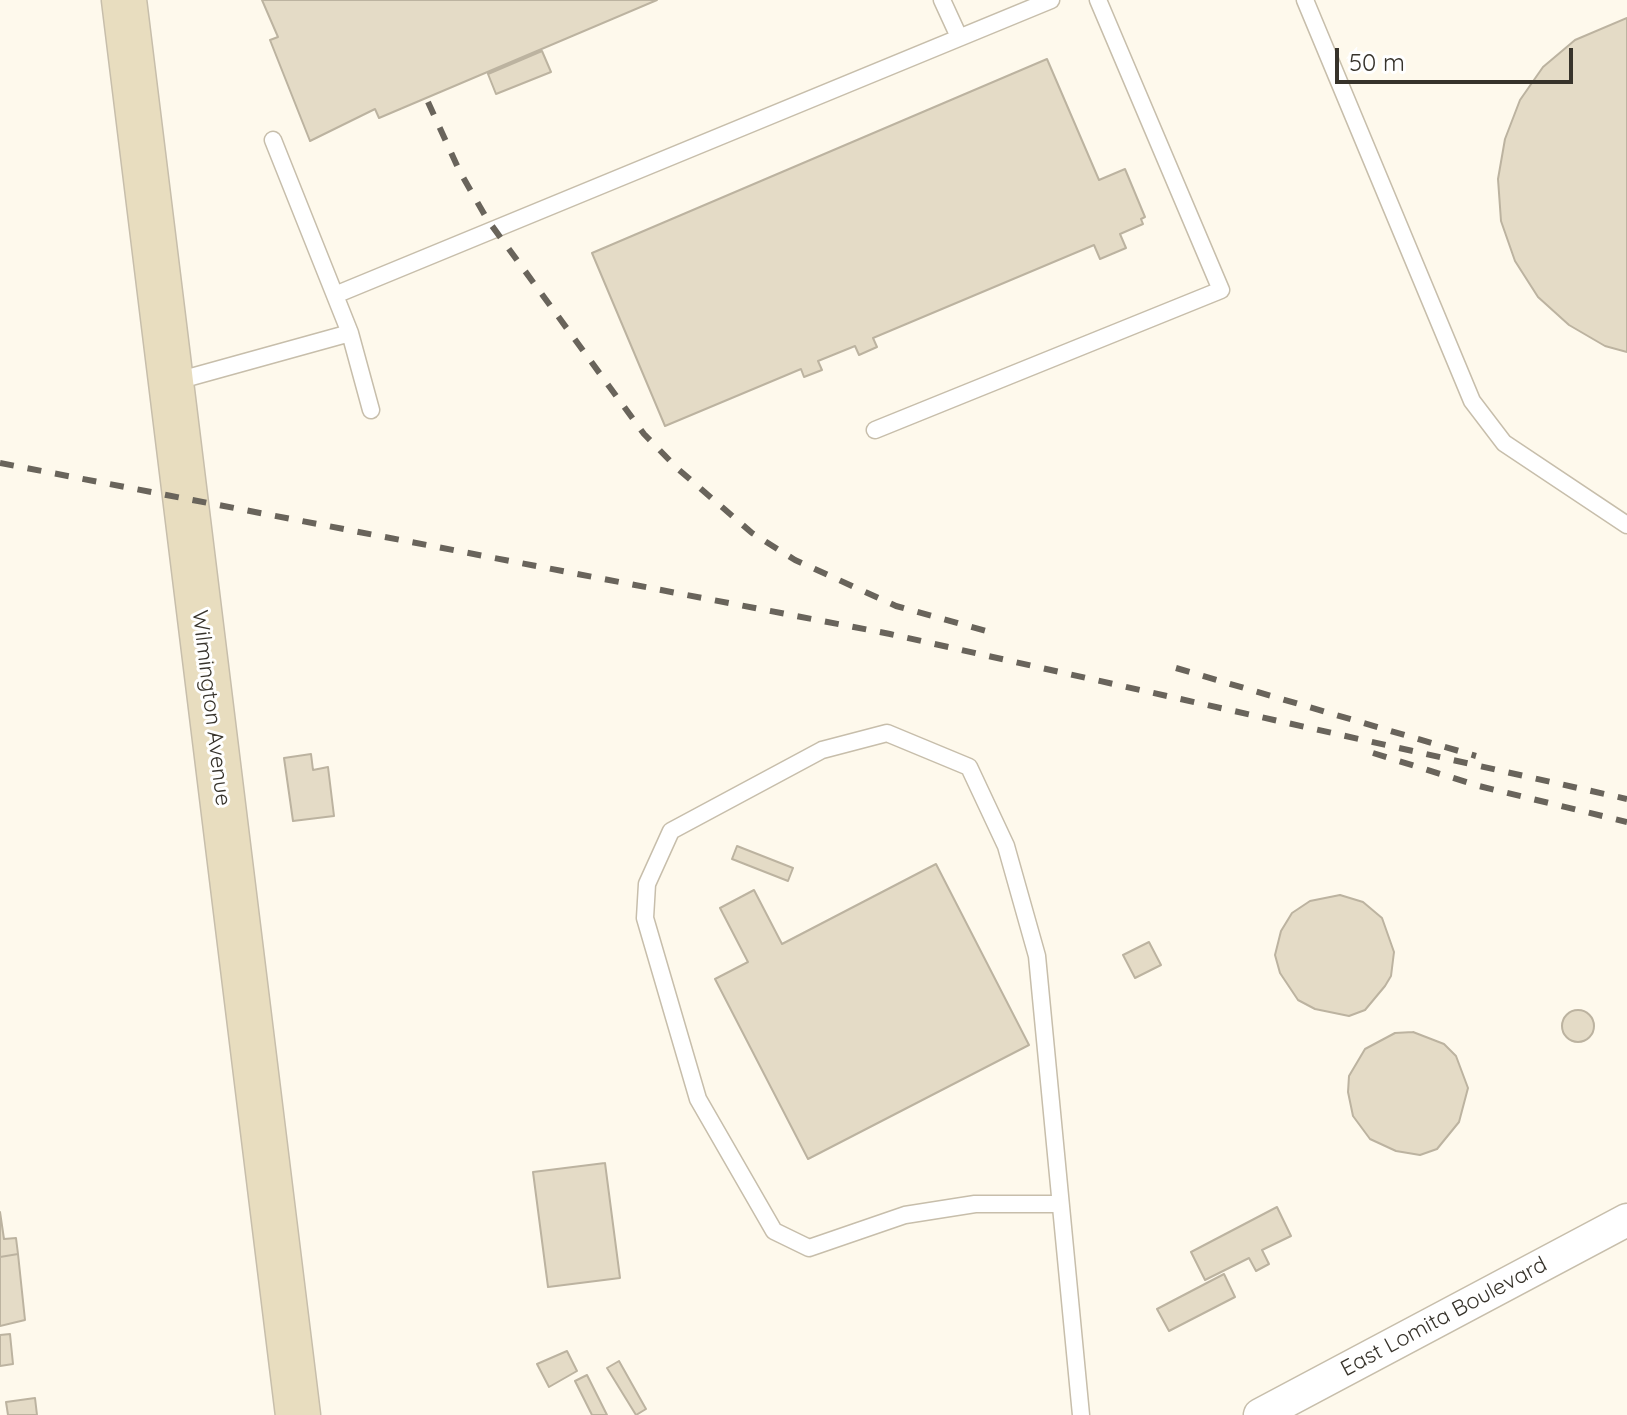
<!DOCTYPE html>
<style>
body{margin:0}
#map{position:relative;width:1627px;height:1415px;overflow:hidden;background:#fef9ec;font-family:Quicksand,sans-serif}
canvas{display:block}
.scale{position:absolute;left:1335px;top:48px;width:238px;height:36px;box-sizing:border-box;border:4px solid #37332b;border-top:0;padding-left:10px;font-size:24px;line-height:28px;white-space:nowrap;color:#37332b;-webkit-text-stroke:6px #fff;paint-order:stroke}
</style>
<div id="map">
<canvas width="1627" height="1415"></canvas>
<div class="scale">50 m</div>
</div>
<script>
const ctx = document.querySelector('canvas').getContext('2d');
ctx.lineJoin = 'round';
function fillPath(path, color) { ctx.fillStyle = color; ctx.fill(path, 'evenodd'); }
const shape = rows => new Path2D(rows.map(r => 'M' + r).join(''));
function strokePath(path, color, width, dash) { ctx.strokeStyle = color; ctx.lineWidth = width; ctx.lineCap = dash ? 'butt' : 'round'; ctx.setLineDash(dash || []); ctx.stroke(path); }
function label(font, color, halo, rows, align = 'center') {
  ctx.font = font + ' Quicksand,sans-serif'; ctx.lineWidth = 6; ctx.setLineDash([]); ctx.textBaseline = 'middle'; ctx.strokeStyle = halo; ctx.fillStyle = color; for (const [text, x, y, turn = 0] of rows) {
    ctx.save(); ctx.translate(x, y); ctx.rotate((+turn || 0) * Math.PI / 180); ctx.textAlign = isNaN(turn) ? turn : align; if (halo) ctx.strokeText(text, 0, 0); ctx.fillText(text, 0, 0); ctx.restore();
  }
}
const building = shape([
 [262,0,657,0,379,118,375,109,310,141,270,40,278,37,262,0],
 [1627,18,1627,352,1605,346,1569,325,1538,297,1515,261,1501,221,1498,179,1505,139,1520,100,1543,67,1575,40,1627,18],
 [542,51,551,72,496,94,488,74,542,51],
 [1047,59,1099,180,1125,169,1145,217,1141,219,1143,224,1120,234,1126,248,1100,259,1094,245,873,338,877,347,859,355,855,346,818,361,822,370,804,377,801,369,665,426,592,253,1047,59],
 [311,754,313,770,328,767,334,816,293,821,284,758,311,754],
 [737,846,793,868,788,881,732,859,737,846],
 [936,864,1029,1045,808,1159,715,979,748,962,720,908,754,890,782,944,936,864],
 [1340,895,1363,902,1382,918,1394,952,1391,976,1385,986,1365,1010,1349,1016,1315,1009,1298,1000,1280,973,1275,955,1281,931,1292,913,1310,901,1340,895],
 [1149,942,1161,965,1135,978,1123,955,1149,942],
 '1562 1026a16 16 0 1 1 32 0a16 16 0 1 1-32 0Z',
 [1413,1032,1444,1044,1456,1056,1468,1088,1459,1122,1437,1149,1420,1155,1396,1151,1370,1139,1353,1116,1348,1092,1349,1076,1365,1049,1395,1033,1413,1032],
 [605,1163,620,1278,548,1287,533,1172,605,1163],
 [1277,1207,1291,1236,1262,1250,1269,1264,1256,1271,1249,1258,1205,1280,1191,1252,1277,1207],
 [0,1212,4,1239,16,1238,18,1254,0,1257,0,1212],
 [18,1254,25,1320,0,1326,0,1257,18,1254],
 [1224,1274,1235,1297,1169,1331,1157,1309,1224,1274],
 [10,1334,13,1364,0,1366,0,1335,10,1334],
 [567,1351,577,1371,549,1387,537,1364,567,1351],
 [619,1361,646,1409,636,1415,607,1368,619,1361],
 [587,1375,607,1415,592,1415,575,1381,587,1375],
 [35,1398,37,1415,8,1415,6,1402,35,1398]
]);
const lane = shape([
 [942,0,959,37],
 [1305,0,1472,401,1504,443,1627,525],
 [335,295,1051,0],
 [350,333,371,410],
 [173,382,350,333,273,140],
 [875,430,1221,290,1098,0],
 [1060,1204,975,1204,905,1215,809,1248,774,1231,698,1099,645,918,647,884,671,831,822,750,887,733,969,767,1006,846,1037,956,1081,1415]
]);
const street = shape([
 [1260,1415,1627,1220]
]);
const secondary = shape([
 [124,0,298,1415]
]);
const rail = shape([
 [428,102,460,172,487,219,644,434,678,469,752,533,795,560,896,606,990,632],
 [0,463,890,634,1627,799],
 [1176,668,1476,756],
 [1373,753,1479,786,1627,822]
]);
const streetNames = [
 ["Wilmington Avenue",211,708,83],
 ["East Lomita Boulevard",1444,1317,-28]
];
fillPath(building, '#e4dbc6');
strokePath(building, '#bcb3a0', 2);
strokePath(lane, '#c7beab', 19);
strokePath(street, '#c7beab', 35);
strokePath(secondary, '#c7beab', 47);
strokePath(lane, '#fff', 16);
strokePath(street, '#fff', 32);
strokePath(secondary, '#e8ddbf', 44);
strokePath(rail, '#69645b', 6, [14, 14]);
label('22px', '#37332b', '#fff', streetNames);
</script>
